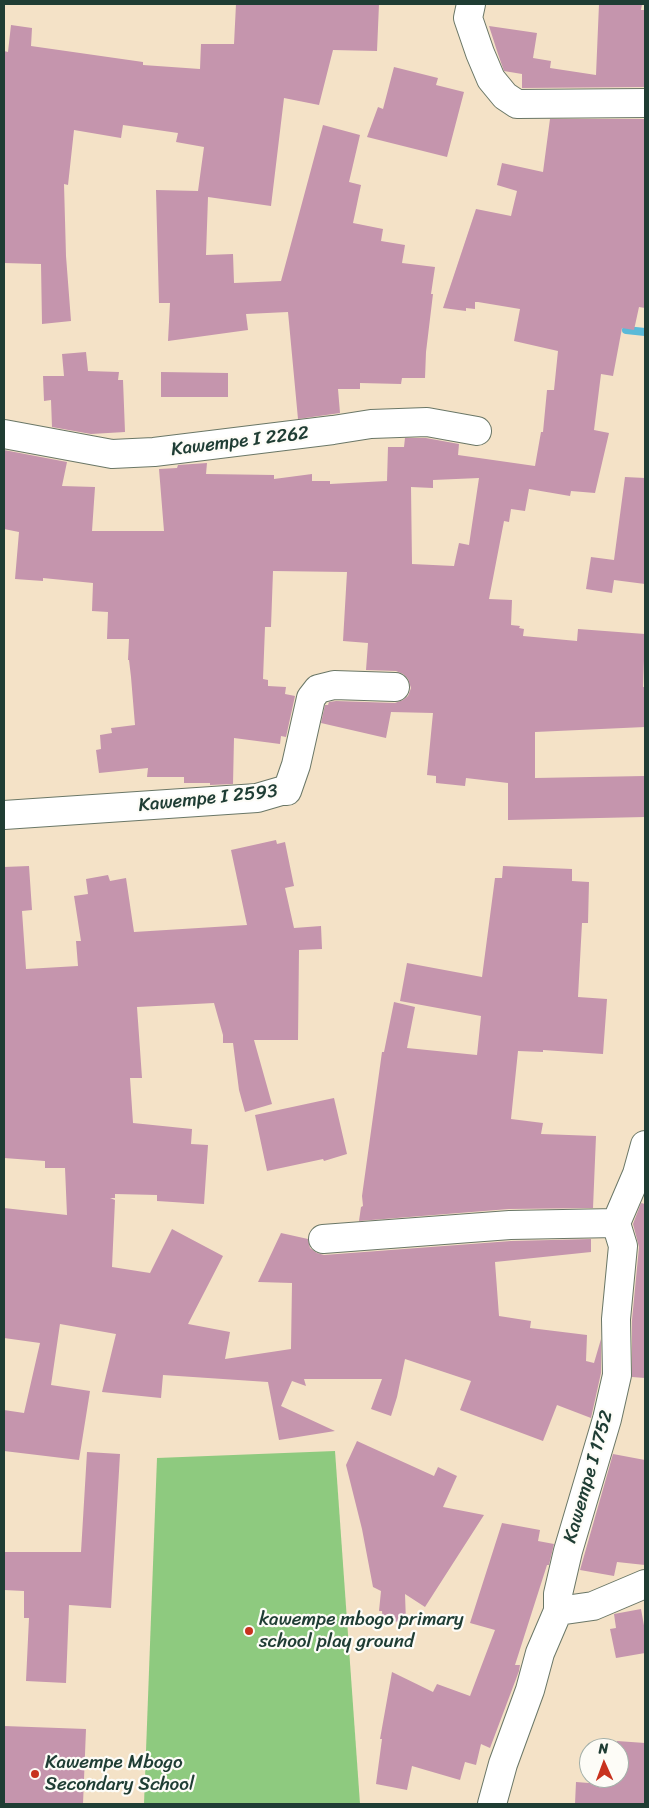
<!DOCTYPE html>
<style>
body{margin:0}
#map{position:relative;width:649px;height:1808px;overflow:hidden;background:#f4e2c7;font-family:Sriracha,sans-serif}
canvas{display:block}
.frame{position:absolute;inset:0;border:5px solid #1f3d34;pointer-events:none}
.north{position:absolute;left:579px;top:1738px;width:50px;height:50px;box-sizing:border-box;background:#fdfcf7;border:1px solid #a4b0a9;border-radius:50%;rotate:358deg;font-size:14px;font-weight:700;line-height:20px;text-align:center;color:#1f3d34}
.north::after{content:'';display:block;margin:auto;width:18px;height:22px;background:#c8321e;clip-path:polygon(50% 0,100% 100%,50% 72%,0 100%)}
</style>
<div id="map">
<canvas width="649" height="1808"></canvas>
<div class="frame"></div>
<div class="north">N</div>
</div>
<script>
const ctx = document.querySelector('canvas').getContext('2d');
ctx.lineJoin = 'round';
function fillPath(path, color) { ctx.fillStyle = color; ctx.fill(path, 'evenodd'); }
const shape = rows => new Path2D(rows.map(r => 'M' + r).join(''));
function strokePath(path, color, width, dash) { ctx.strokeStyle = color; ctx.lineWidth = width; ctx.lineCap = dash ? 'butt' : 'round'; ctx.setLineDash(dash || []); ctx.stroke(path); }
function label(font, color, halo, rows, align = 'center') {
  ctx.font = font + ' Sriracha,sans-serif'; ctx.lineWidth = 4.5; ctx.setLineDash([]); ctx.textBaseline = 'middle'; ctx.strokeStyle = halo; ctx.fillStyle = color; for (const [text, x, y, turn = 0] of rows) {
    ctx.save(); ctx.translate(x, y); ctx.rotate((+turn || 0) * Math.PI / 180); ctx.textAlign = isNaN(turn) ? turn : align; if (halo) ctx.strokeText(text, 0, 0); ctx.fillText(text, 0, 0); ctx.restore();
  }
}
const green = shape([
 [335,1451,360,1804,144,1804,157,1458]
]);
const stream = shape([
 [626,330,645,332]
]);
const building = shape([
 [236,4,379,4,377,51,333,50,319,105,284,98,271,206,208,197,206,255,233,254,234,283,281,281,323,125,360,135,349,182,361,185,353,223,383,229,381,241,405,245,402,263,435,267,431,294,433,294,426,352,425,378,402,378,401,384,360,383,360,389,338,389,340,413,298,419,288,312,246,314,248,330,168,341,170,303,159,303,156,190,198,191,204,147,176,142,178,133,123,125,121,138,74,130,68,185,64,184,66,256,71,321,42,324,41,264,4,263,4,51,8,52,11,25,32,28,31,46,143,62,143,65,200,69,201,44,234,44],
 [599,4,642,4,641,10,645,10,645,87,522,88,522,74,504,71,498,54,489,26,537,33,533,58,551,61,550,68,596,75],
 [394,67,438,78,436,85,464,92,447,157,367,137,378,107,383,109],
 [550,119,645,119,645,308,639,307,634,330,622,328,613,376,601,374,594,430,609,433,595,493,571,491,570,496,529,489,525,511,511,509,509,522,504,521,489,599,512,600,511,625,520,626,519,628,524,629,523,636,577,641,578,629,645,634,643,687,645,687,645,727,535,732,535,778,645,776,645,817,508,820,508,783,466,778,465,786,436,783,436,776,427,775,433,713,391,712,386,738,321,723,325,705,328,705,329,702,336,701,395,703,403,700,408,696,411,688,408,679,403,674,396,671,366,670,368,643,343,641,347,572,273,571,271,627,265,627,263,679,268,680,268,686,286,687,285,694,295,696,286,737,281,736,280,744,234,738,233,784,210,785,210,783,184,783,184,777,147,777,148,768,99,773,96,750,101,749,100,735,112,733,111,728,135,725,131,677,129,660,128,660,129,639,107,639,108,612,92,611,93,583,43,578,43,581,15,579,19,532,4,529,4,450,67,462,62,486,95,487,92,531,164,531,159,469,177,468,178,465,207,463,206,474,274,475,274,479,312,474,312,481,330,481,330,484,387,481,388,447,404,447,405,438,426,438,459,444,458,455,535,466,541,432,543,432,547,390,554,390,558,351,514,341,520,309,478,302,475,302,475,309,466,308,466,311,443,308,476,209,511,216,517,191,497,185,502,163,543,172],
 [479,478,469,545,459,543,454,566,412,564,411,487,433,488,433,480],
 [86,352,88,371,119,372,118,380,123,380,125,432,91,434,52,427,51,400,44,401,43,376,64,376,62,354],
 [161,372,228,373,228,397,161,397],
 [625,477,645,478,645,584,614,580,612,593,586,589,591,557,614,560],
 [276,840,277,844,285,842,294,886,285,888,294,928,321,926,322,949,299,950,298,1040,254,1040,272,1104,245,1112,239,1090,233,1043,223,1043,223,1035,214,1003,137,1007,142,1078,130,1078,133,1123,192,1129,191,1144,208,1145,204,1204,157,1201,157,1195,115,1194,115,1198,110,1198,115,1200,112,1267,150,1273,172,1229,223,1256,188,1324,230,1332,225,1359,291,1349,292,1283,258,1282,281,1233,308,1239,310,1248,317,1253,324,1255,511,1241,591,1239,591,1252,495,1262,499,1316,531,1321,530,1328,587,1335,586,1361,594,1363,601,1339,601,1373,591,1418,557,1405,543,1441,460,1410,471,1381,405,1359,397,1397,391,1416,371,1409,382,1379,304,1379,306,1386,292,1381,281,1406,335,1431,279,1440,268,1382,163,1375,161,1398,102,1392,116,1334,60,1324,51,1385,90,1391,79,1460,4,1451,4,1410,24,1413,40,1343,4,1338,4,1208,67,1215,65,1168,45,1168,45,1161,4,1158,4,867,29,866,32,910,22,911,26,969,78,966,76,941,81,941,74,896,88,894,86,879,108,875,110,881,126,878,134,932,247,925,231,850],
 [503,866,572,869,572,881,589,882,588,923,582,923,578,997,607,999,603,1054,543,1050,543,1052,518,1051,511,1119,543,1123,541,1134,596,1136,593,1208,509,1209,359,1221,361,1207,363,1206,362,1196,382,1052,384,1052,394,1002,415,1007,407,1048,477,1055,481,1016,400,1001,407,963,482,977,495,878,502,878],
 [334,1098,347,1154,324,1161,323,1159,267,1171,255,1115],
 [641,1203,645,1204,645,1378,632,1377,632,1320,639,1247,633,1224],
 [357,1441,434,1476,438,1467,457,1476,443,1507,484,1515,425,1607,405,1594,406,1622,383,1621,382,1611,379,1611,381,1591,373,1587,362,1529,346,1465],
 [87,1452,120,1454,111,1608,69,1605,66,1683,26,1681,29,1618,24,1618,24,1591,4,1590,4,1552,81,1552],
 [613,1454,645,1460,645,1565,617,1562,614,1576,580,1570],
 [502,1523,540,1530,538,1541,554,1544,549,1565,547,1565,515,1665,520,1665,519,1671,490,1748,481,1744,476,1765,465,1762,460,1780,412,1766,407,1790,376,1784,382,1739,380,1739,392,1672,433,1692,437,1684,470,1696,495,1630,470,1623],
 [641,1609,645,1631,645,1653,616,1658,610,1629,616,1628,614,1614],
 [4,1726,86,1729,83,1804,4,1804],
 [617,1741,645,1743,645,1804,575,1804,576,1782,615,1785,615,1778,619,1778,619,1748,617,1748]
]);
const minor = shape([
 [471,4,468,18,480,53,491,79,505,96,517,104,645,103],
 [4,434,112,454,154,452,333,430,371,424,427,422,477,431],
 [4,815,257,798,281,791,287,791,296,765,311,698,318,689,334,685,395,687],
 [323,1239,510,1225,616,1223],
 [558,1611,593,1606,645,1584],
 [492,1804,503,1764,530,1690,540,1653,558,1611,558,1594,568,1551,607,1419,617,1375,616,1319,623,1246,616,1223,637,1174,645,1145]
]);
const markers = [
 [249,1631,5,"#c8321e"],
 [35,1774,5,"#c8321e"]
];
const streetNames = [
 ["Kawempe I 2262",240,442,-7],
 ["Kawempe I 2593",208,799,-6],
 ["Kawempe I 1752",589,1477,-74]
];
const poiNames = [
 ["kawempe mbogo primary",259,1620],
 ["school play ground",259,1642],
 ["Kawempe Mbogo",45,1763],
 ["Secondary School",45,1785]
];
fillPath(green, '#8eca7f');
strokePath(stream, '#5abad8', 8);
fillPath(building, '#c595ad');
strokePath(minor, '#6a7767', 30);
strokePath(minor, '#fff', 28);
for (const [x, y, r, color] of markers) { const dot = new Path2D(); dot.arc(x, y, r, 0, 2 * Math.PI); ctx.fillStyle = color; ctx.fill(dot); strokePath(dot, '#fdfcf7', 2); }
label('19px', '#1f3d34', '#fdfcf7', streetNames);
label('19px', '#1f3d34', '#fdfcf7', poiNames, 'left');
</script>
